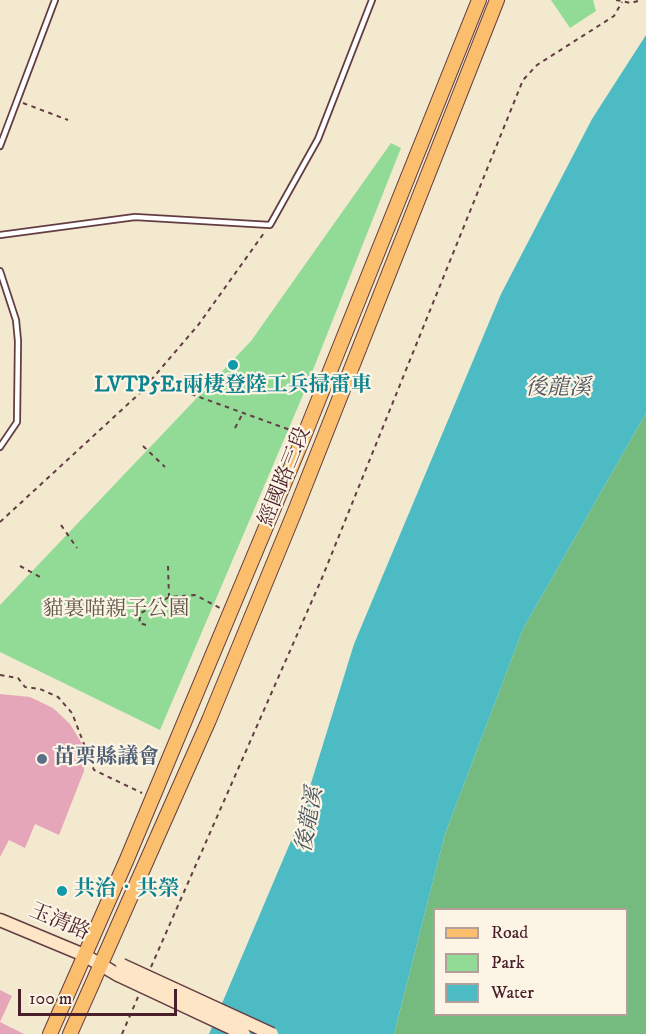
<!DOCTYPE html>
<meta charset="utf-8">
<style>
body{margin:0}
#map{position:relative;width:646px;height:1034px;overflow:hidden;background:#f2e9ce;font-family:"IM FELL DW Pica",serif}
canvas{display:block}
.legend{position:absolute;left:433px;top:908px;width:195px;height:108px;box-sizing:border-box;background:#fcf5e5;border:2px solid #b59f9b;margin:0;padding:8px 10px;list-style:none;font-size:18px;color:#4a1f2b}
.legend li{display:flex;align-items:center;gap:12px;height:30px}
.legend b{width:30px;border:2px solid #b59f9b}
.scale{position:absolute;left:18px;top:989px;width:159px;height:27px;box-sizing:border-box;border:3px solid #4a1f2b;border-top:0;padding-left:8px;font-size:18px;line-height:21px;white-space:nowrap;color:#4a1f2b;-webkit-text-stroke:4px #fcf5e5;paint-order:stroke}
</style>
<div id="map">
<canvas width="646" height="1034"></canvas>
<ul class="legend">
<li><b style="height:8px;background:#fabe6d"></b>Road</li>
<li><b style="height:16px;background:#92db96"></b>Park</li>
<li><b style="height:16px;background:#4dbbc4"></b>Water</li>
</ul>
<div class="scale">100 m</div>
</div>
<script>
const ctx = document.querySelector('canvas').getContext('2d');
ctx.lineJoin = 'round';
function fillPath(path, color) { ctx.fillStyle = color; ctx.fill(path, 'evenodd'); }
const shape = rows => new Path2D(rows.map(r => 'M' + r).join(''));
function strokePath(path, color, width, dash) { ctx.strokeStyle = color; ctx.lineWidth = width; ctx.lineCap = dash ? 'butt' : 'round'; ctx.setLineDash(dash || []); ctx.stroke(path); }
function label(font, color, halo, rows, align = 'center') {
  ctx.font = font + ' "IM FELL DW Pica","Noto Serif TC",serif'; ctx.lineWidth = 4.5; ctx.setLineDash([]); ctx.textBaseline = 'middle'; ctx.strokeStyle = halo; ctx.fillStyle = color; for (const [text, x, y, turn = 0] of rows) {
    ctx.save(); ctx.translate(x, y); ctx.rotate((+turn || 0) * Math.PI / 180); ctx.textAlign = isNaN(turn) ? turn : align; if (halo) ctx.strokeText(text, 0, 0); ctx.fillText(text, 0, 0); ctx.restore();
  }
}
const green = shape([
 [551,0,593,0,596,11,570,28],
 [391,143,401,148,303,395,160,730,0,652,0,605,251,341]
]);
const forest = shape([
 [646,413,646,1034,394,1034,445,834,523,629],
 [434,910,626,910,626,1014,434,1014]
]);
const water = shape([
 [646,35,646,413,523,629,445,834,394,1034,209,1034,299,822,354,644,501,294,592,119]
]);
const building = shape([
 [0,694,30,697,53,708,70,724,84,747,84,771,59,835,35,824,25,848,9,840,0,857],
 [0,990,12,996,0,1022],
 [0,1022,24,1034,0,1034]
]);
const path = shape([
 [616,0,631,3,641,0],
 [23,103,68,120],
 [191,394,293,431],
 [235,428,243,413],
 [143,446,165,467],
 [0,522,140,393,199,324,264,233],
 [61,525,77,548],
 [20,566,42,578],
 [168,566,169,597],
 [146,625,139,623,141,613,169,597,195,595,220,608],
 [0,675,18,678,25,687,40,689,58,697,72,713,94,770,142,793],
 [151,967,322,578,523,80,537,65,614,16,622,2],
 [122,1034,138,997]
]);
const lane = shape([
 [0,146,55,0],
 [0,235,135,217,270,225,318,139,372,0],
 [0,271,16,320,18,341,17,422,0,447]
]);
const secondary = shape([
 [0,920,84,955,118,975]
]);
const primary = shape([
 [50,1034,127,859,304,436,479,0],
 [70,1034,209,720,295,511,497,0]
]);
const secondaryBridge = shape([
 [122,965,272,1034],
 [118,975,244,1034]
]);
const markers = [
 [233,365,6,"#0f9aa8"],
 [42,759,6,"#5c6f8a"],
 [62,891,6,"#0f9aa8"]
];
const cultureNames = [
 ["LVTP5E1兩棲登陸工兵掃雷車",233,387],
 ["共治‧共榮",74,891,"left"]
];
const streetNames = [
 ["經國路三段",286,477,-68],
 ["玉清路",59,923,23]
];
const parkNames = [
 ["貓裏喵親子公園",116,611]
];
const serviceNames = [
 ["苗栗縣議會",54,759]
];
const waterNames = [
 ["後龍溪",558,389],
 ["後龍溪",311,820,-80]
];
fillPath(green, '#92db96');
fillPath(forest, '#75bb7f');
fillPath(water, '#4dbbc4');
fillPath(building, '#e5a6ba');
strokePath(lane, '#633d43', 8);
strokePath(secondary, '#633d43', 15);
strokePath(primary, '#633d43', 16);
strokePath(path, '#633d43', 2, [4.5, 4.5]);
strokePath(lane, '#fff', 4.5);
strokePath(secondary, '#fde5c5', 12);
strokePath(primary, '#fabe6d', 14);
strokePath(secondaryBridge, '#633d43', 15, []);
strokePath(secondaryBridge, '#fde5c5', 12);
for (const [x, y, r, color] of markers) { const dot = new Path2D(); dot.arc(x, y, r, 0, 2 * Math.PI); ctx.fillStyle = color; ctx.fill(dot); strokePath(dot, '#fcf5e5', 2); }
label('bold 21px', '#0d838f', '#fcf5e5', cultureNames);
label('21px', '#4a1f2b', '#fcf5e5', streetNames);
label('21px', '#60574b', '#fcf5e5', parkNames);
label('bold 21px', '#4e5e75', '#fcf5e5', serviceNames, 'left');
label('italic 22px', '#4b5661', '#fcf5e5', waterNames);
</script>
